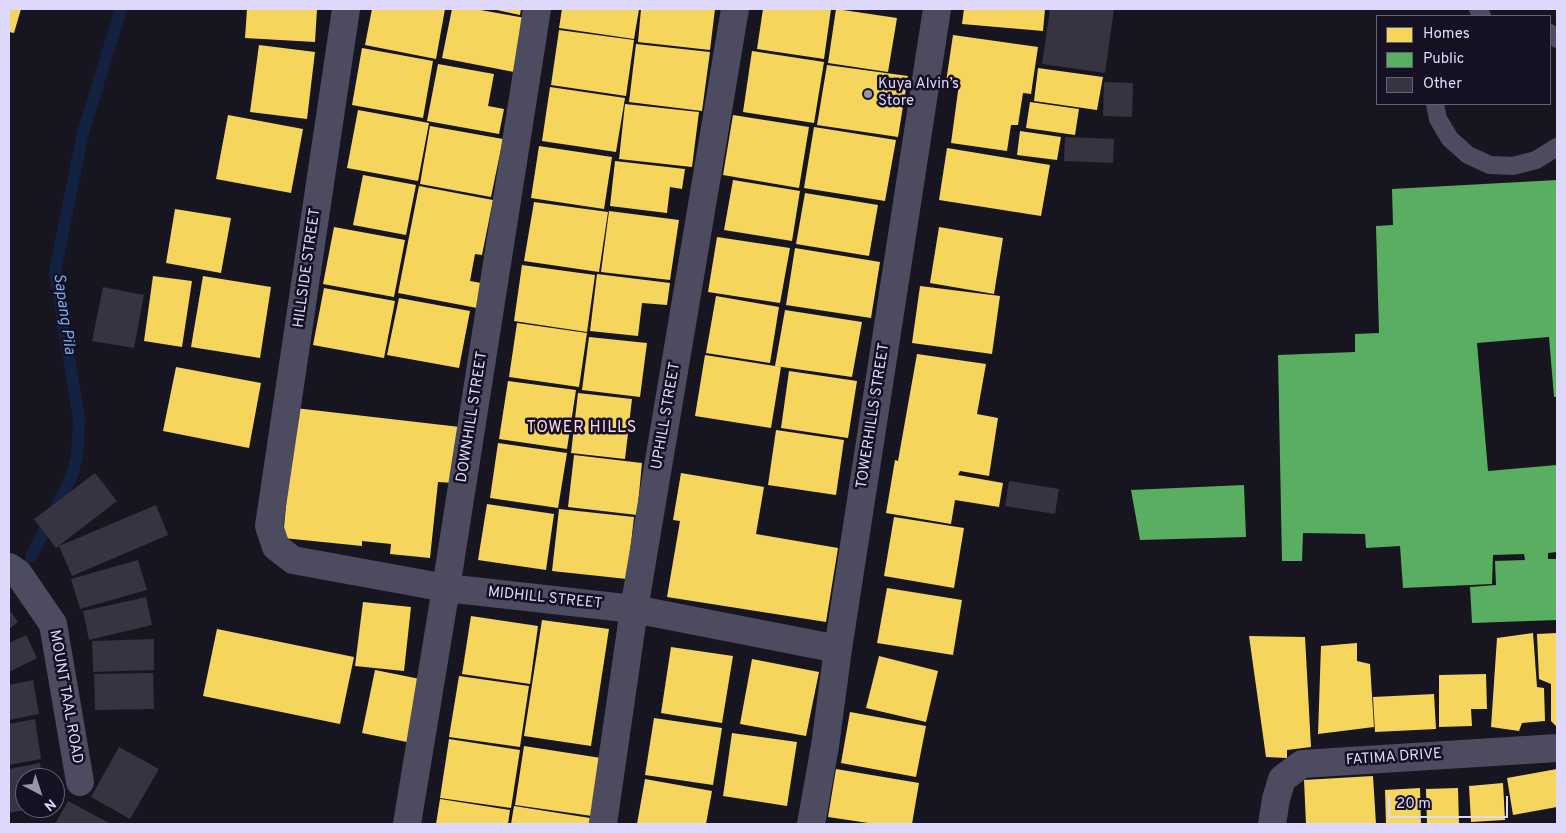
<!DOCTYPE html>
<meta charset="utf-8">
<style>
body{margin:0}
#map{position:relative;width:1566px;height:833px;overflow:hidden;background:#17151f;font-family:Overpass,sans-serif}
canvas{display:block}
.frame{position:absolute;inset:0;border:10px solid #ded8fb;pointer-events:none}
.legend{position:absolute;left:1376px;top:15px;width:175px;height:90px;box-sizing:border-box;background:#151123;border:1px solid #656179;margin:0;padding:6px 9px;list-style:none;font-size:15px;color:#ded8fb}
.legend li{display:flex;align-items:center;gap:10px;height:25px}
.legend b{width:25px;border:1px solid #656179}
.north{position:absolute;left:15px;top:768px;width:50px;height:50px;box-sizing:border-box;background:#151123;border:1px solid #656179;border-radius:50%;rotate:140deg;font-size:14px;font-weight:700;line-height:20px;text-align:center;color:#ded8fb}
.north::after{content:'';display:block;margin:auto;width:18px;height:22px;background:#9894ae;clip-path:polygon(50% 0,100% 100%,50% 72%,0 100%)}
.scale{position:absolute;left:1388px;top:796px;width:120px;height:22px;box-sizing:border-box;border:2px solid #ded8fb;border-top:0;padding-left:6px;font-size:15px;line-height:18px;white-space:nowrap;color:#ded8fb;-webkit-text-stroke:4px #151123;paint-order:stroke}
</style>
<div id="map">
<canvas width="1566" height="833"></canvas>
<div class="frame"></div>
<ul class="legend">
<li><b style="height:14px;background:#f6d55c"></b>Homes</li>
<li><b style="height:14px;background:#5aae61"></b>Public</li>
<li><b style="height:14px;background:#373341"></b>Other</li>
</ul>
<div class="north">N</div>
<div class="scale">20 m</div>
</div>
<script>
const ctx = document.querySelector('canvas').getContext('2d');
ctx.lineJoin = 'round';
function fillPath(path, color) { ctx.fillStyle = color; ctx.fill(path, 'evenodd'); }
const shape = rows => new Path2D(rows.map(r => 'M' + r).join(''));
function strokePath(path, color, width, dash) { ctx.strokeStyle = color; ctx.lineWidth = width; ctx.lineCap = dash ? 'butt' : 'round'; ctx.setLineDash(dash || []); ctx.stroke(path); }
function label(font, color, halo, rows, align = 'center') {
  ctx.font = font + ' Overpass,sans-serif'; ctx.lineWidth = 5; ctx.setLineDash([]); ctx.textBaseline = 'middle'; ctx.strokeStyle = halo; ctx.fillStyle = color; for (const [text, x, y, turn = 0] of rows) {
    ctx.save(); ctx.translate(x, y); ctx.rotate((+turn || 0) * Math.PI / 180); ctx.textAlign = isNaN(turn) ? turn : align; if (halo) ctx.strokeText(text, 0, 0); ctx.fillText(text, 0, 0); ctx.restore();
  }
}
const homes = shape([
 [9,9,21,9,14,33,9,32],
 [247,9,317,9,315,42,245,38],
 [372,9,445,9,436,59,365,45],
 [452,9,475,9,525,18,514,72,442,58],
 [492,9,521,9,520,15],
 [562,9,639,9,634,39,559,28],
 [641,9,715,9,710,50,638,42],
 [763,9,831,9,824,59,757,49],
 [836,9,897,18,888,72,828,63],
 [964,9,1045,9,1043,31,962,24],
 [559,30,634,40,626,96,551,85],
 [953,35,1038,47,1031,94,1023,93,1018,125,1011,125,1007,151,951,143,959,84,946,82],
 [636,44,710,52,702,111,629,102],
 [259,45,315,52,307,119,250,112],
 [362,48,433,61,423,118,352,105],
 [752,51,824,62,814,123,743,112],
 [438,64,494,74,488,106,504,109,499,134,427,121],
 [827,65,908,76,898,137,817,125],
 [1038,68,1103,77,1097,110,1034,101],
 [550,87,625,98,616,152,542,141],
 [1030,102,1079,109,1075,135,1026,128],
 [625,104,699,112,692,167,619,159],
 [358,110,429,123,418,181,347,168],
 [228,115,303,129,291,193,216,179],
 [733,115,809,127,799,188,723,175],
 [430,126,503,139,491,197,420,184],
 [814,127,896,140,885,201,804,188],
 [1020,131,1061,137,1057,160,1017,155],
 [539,146,612,157,604,209,531,198],
 [947,148,1050,165,1041,216,939,200],
 [615,161,685,169,682,189,670,187,667,213,610,206],
 [363,175,416,185,406,235,353,225],
 [733,180,800,191,792,241,724,230],
 [419,186,493,200,482,255,475,254,470,281,481,283,477,308,398,293],
 [805,193,878,205,869,256,796,244],
 [534,202,608,212,599,272,524,261],
 [175,209,231,218,221,273,166,263],
 [609,211,679,220,670,280,601,272],
 [334,227,405,240,394,297,323,284],
 [939,227,1003,238,994,294,930,283],
 [717,237,790,248,780,303,708,292],
 [795,248,880,262,871,318,786,305],
 [522,265,595,275,587,332,514,321],
 [597,274,670,283,667,305,642,303,638,336,590,331],
 [153,276,192,281,182,347,144,341],
 [203,276,271,287,260,358,191,347],
 [920,286,1000,296,992,354,912,343],
 [324,288,395,301,384,358,313,345],
 [716,296,779,307,770,363,706,353],
 [399,298,470,311,459,368,387,355],
 [785,310,862,322,852,377,775,366],
 [517,323,587,333,579,387,509,377],
 [589,337,647,343,640,397,582,390],
 [917,354,986,364,977,414,998,418,989,476,960,471,958,475,1003,483,999,507,955,500,951,524,886,513,895,460,898,461],
 [705,355,781,367,771,428,695,416],
 [176,367,261,383,249,448,163,431],
 [789,371,857,381,848,438,781,428],
 [508,381,576,390,567,449,499,439],
 [578,393,632,399,625,459,571,453],
 [295,408,460,427,454,483,438,482,430,558,390,554,391,544,362,541,362,546,283,538],
 [776,430,844,440,836,495,768,485],
 [498,443,567,453,558,508,490,498],
 [574,455,642,463,637,515,568,507],
 [681,473,764,487,756,534,838,548,826,622,667,597,680,521,673,520],
 [487,504,554,514,546,570,478,560],
 [559,509,634,517,627,579,552,571],
 [894,517,964,528,954,588,884,576],
 [887,588,962,600,953,655,877,643],
 [363,602,411,607,404,671,355,666],
 [471,616,538,626,530,684,462,674],
 [542,620,609,629,591,746,524,736],
 [217,629,354,657,340,724,203,696],
 [1533,633,1537,687,1544,688,1545,721,1522,723,1519,731,1491,727,1497,638],
 [1557,633,1557,727,1551,721,1551,684,1539,679,1537,634],
 [1249,636,1305,637,1311,747,1287,750,1287,758,1266,757],
 [1357,643,1357,661,1370,664,1374,727,1318,734,1321,646],
 [671,647,733,656,722,723,661,713],
 [879,656,938,671,926,722,866,708],
 [752,659,819,672,806,736,740,724],
 [375,670,420,679,407,742,362,733],
 [1486,674,1487,709,1471,709,1472,726,1439,727,1439,675],
 [459,676,529,686,520,747,449,737],
 [1434,694,1436,729,1375,732,1373,697],
 [850,712,926,726,916,777,841,763],
 [654,718,722,728,713,785,645,775],
 [732,733,797,742,787,806,723,796],
 [449,739,520,750,511,808,440,798],
 [524,746,601,758,592,816,515,805],
 [836,769,919,783,912,824,875,824,828,817],
 [1557,769,1557,807,1513,815,1507,778],
 [1373,776,1376,824,1306,824,1304,780],
 [645,779,712,791,706,824,637,824],
 [1503,783,1505,820,1471,822,1469,786],
 [1420,788,1421,824,1386,824,1385,790],
 [1458,788,1459,824,1427,824,1426,789],
 [440,799,510,810,508,824,436,824],
 [514,806,590,818,589,824,511,824]
]);
const public = shape([
 [1557,180,1557,397,1554,397,1549,337,1477,343,1488,471,1557,465,1557,552,1548,553,1548,559,1557,559,1557,620,1472,623,1470,587,1496,585,1495,561,1525,560,1524,554,1493,555,1492,584,1403,588,1400,546,1366,548,1365,534,1303,533,1302,561,1282,561,1278,355,1355,352,1355,334,1379,333,1376,226,1393,225,1392,189],
 [1244,485,1246,537,1140,540,1131,490]
]);
const stream = shape([
 [31,557,71,478,77,457,79,419,55,272,83,133,121,9]
]);
const building = shape([
 [1050,9,1114,9,1105,73,1042,64],
 [1104,82,1133,83,1132,117,1103,116],
 [1065,137,1114,139,1113,163,1064,161],
 [103,287,144,295,134,348,92,341],
 [95,473,117,501,56,548,34,519],
 [1009,481,1059,489,1055,514,1005,506],
 [156,505,168,535,72,576,59,546],
 [138,560,147,590,80,609,71,579],
 [146,597,152,625,89,640,83,611],
 [9,609,18,622,9,629],
 [26,635,37,658,9,672,9,643],
 [154,639,154,670,93,672,92,641],
 [153,673,154,709,95,710,94,674],
 [33,680,39,714,9,720,9,685],
 [35,719,41,759,9,765,9,724],
 [119,747,159,769,130,819,91,797],
 [40,763,42,778,25,778,25,808,29,809,9,813,9,769],
 [68,801,111,824,55,824]
]);
const service = shape([
 [1478,9,1482,16],
 [1550,33,1557,39],
 [1435,104,1438,119,1450,139,1468,155,1490,165,1513,166,1536,160,1557,147]
]);
const minor = shape([
 [346,9,269,526,276,547,293,560,446,588,634,609,838,649],
 [9,567,18,573,53,624,80,782],
 [407,824,446,588,537,9],
 [603,824,634,609,735,9],
 [811,824,825,746,838,649,937,9],
 [1272,824,1276,799,1282,779,1302,764,1557,748]
]);
const markers = [
 [868,94,5,"#9894ae"]
];
const poiNames = [
 ["Kuya Alvin’s",878,85],
 ["Store",878,102]
];
const streetNames = [
 ["HILLSIDE STREET",308,268,-82],
 ["UPHILL STREET",667,416,-80],
 ["TOWERHILLS STREET",874,416,-81],
 ["DOWNHILL STREET",473,417,-81],
 ["MIDHILL STREET",545,599,6],
 ["MOUNT TAAL ROAD",65,697,80],
 ["FATIMA DRIVE",1394,758,-4]
];
const waterNames = [
 ["Sapang Pila",63,314,82]
];
const neighbourhoodNames = [
 ["TOWER HILLS",582,429]
];
fillPath(homes, '#f6d55c');
fillPath(public, '#5aae61');
strokePath(stream, '#142242', 12);
fillPath(building, '#373341');
strokePath(service, '#4d4b5f', 18);
strokePath(minor, '#4d4b5f', 28);
for (const [x, y, r, color] of markers) { const dot = new Path2D(); dot.arc(x, y, r, 0, 2 * Math.PI); ctx.fillStyle = color; ctx.fill(dot); strokePath(dot, '#151123', 2); }
label('15px', '#ded8fb', '#151123', poiNames, 'left');
label('15px', '#ded8fb', '#151123', streetNames);
label('italic 16px', '#71acef', '#151123', waterNames);
ctx.letterSpacing = '1px';
label('16px', '#fbdaed', '#151123', neighbourhoodNames);
ctx.letterSpacing = '0px';
</script>
